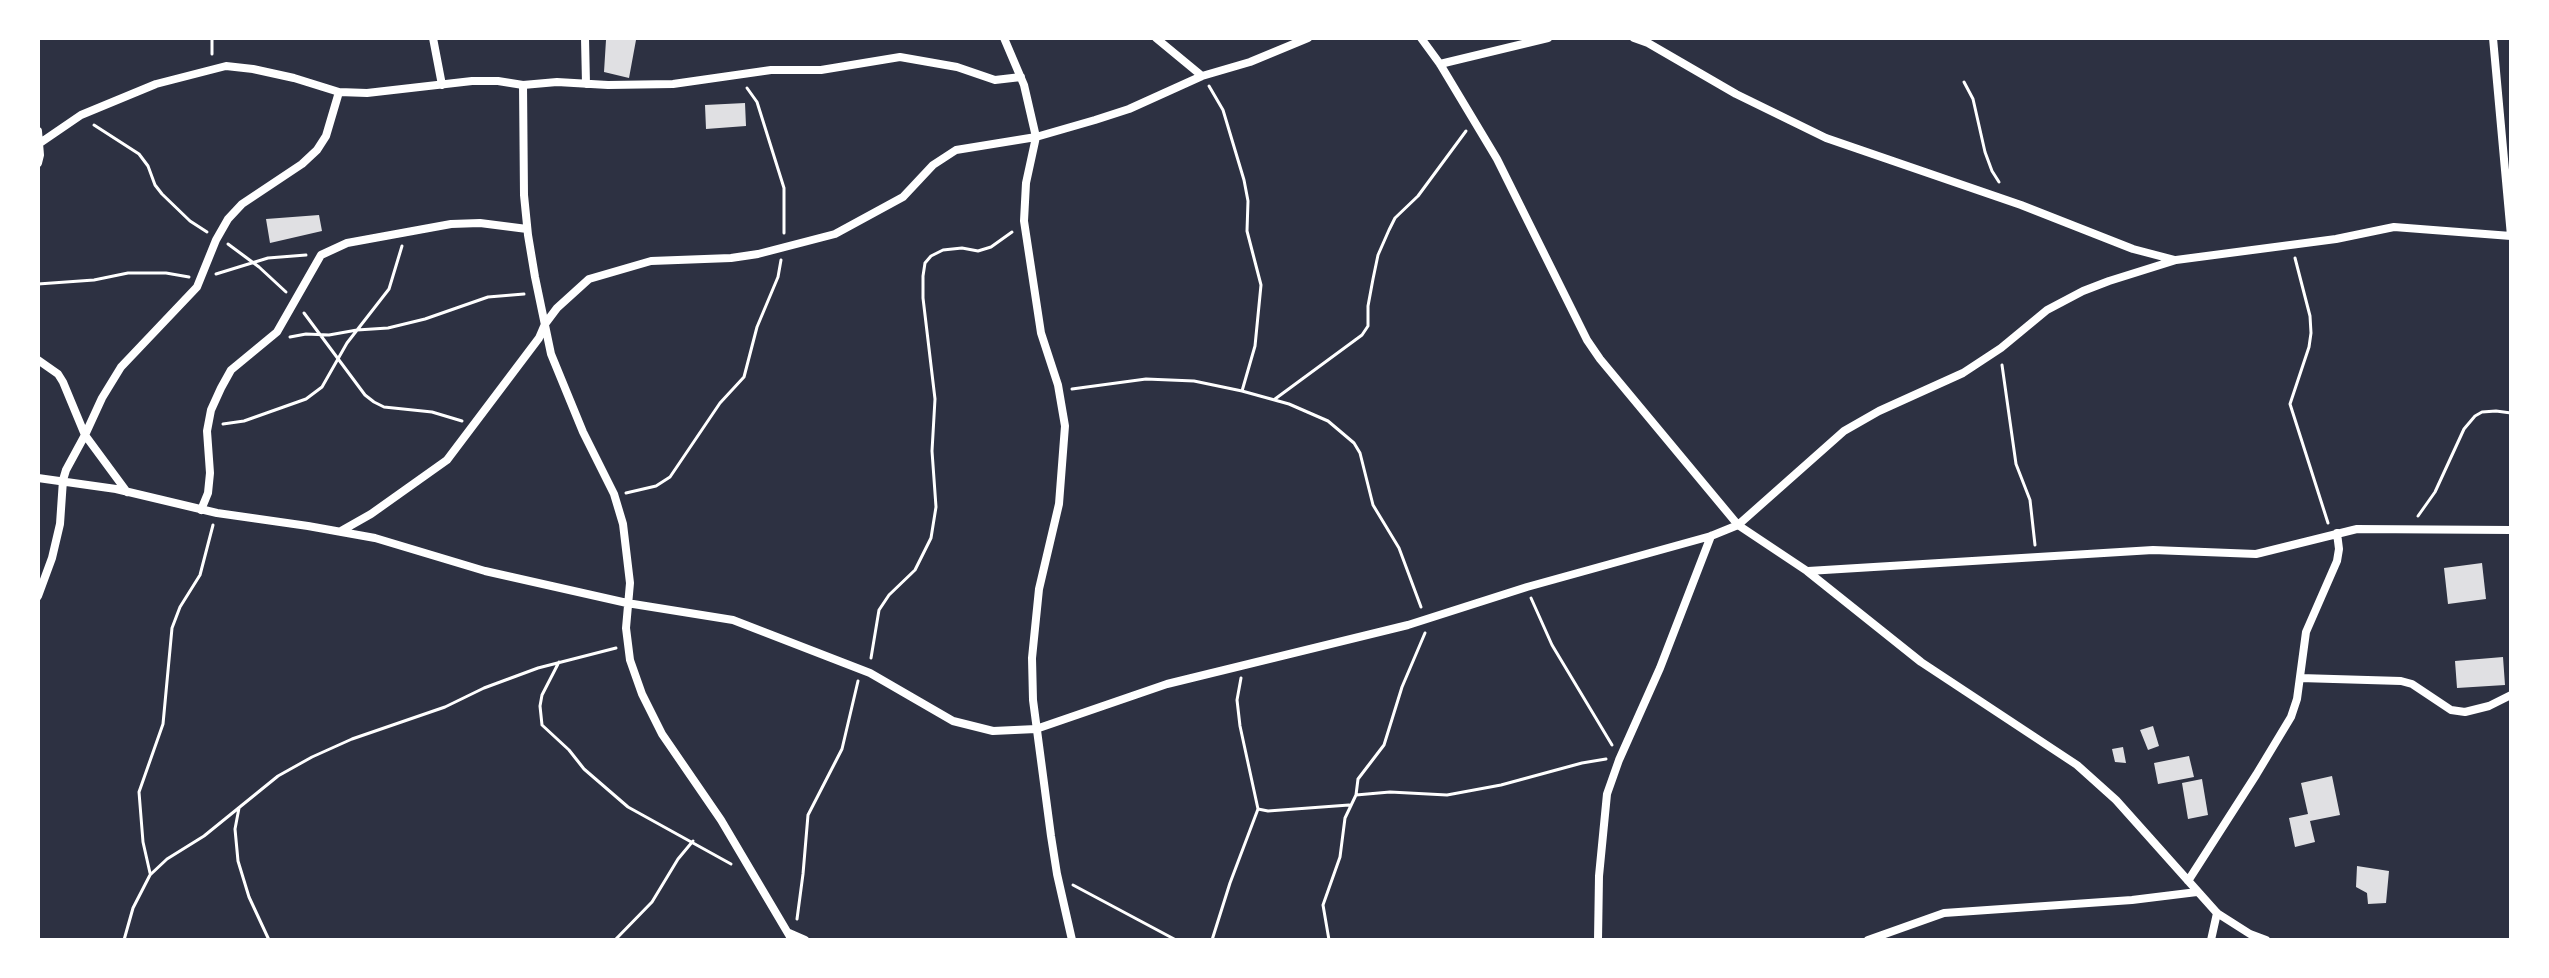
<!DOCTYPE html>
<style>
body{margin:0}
#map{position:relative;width:2549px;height:978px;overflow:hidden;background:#2d3142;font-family:Signika,sans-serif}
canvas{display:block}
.frame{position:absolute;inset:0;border:40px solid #fff;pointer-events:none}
</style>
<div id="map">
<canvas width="2549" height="978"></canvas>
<div class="frame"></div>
</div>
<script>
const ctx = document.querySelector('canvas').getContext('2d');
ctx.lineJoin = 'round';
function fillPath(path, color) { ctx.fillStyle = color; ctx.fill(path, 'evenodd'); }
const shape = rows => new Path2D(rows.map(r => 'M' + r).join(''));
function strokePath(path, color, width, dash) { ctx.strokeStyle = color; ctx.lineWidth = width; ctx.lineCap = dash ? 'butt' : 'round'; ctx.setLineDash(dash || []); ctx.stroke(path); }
const building = shape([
 [606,40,636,40,629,78,604,72],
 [745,103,746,126,706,129,705,105],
 [319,215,322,231,270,243,266,219],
 [2482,563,2486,599,2448,604,2444,568],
 [2503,657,2505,685,2457,688,2455,661],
 [2153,726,2159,746,2148,750,2140,730],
 [2123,747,2126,763,2115,762,2112,749],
 [2189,756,2194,777,2158,784,2154,763],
 [2332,776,2340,815,2310,821,2315,842,2295,847,2289,818,2308,814,2301,783],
 [2202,779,2208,815,2188,819,2182,783],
 [2357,866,2389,871,2386,903,2368,904,2367,893,2356,887]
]);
const path = shape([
 [212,38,212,54],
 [1964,82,1973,99,1985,152,1992,171,1999,182],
 [1209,86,1223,110,1244,180,1248,201,1247,231,1261,285,1255,346,1242,391],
 [747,88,757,102,784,188,784,233],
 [94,125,139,154,148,166,155,185,162,194,190,221,207,232],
 [228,244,259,267,286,292],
 [2295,258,2310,316,2311,333,2309,347,2290,404,2328,523],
 [216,274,268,258,306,255],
 [38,284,94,280,128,273,166,273,189,277],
 [304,313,365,395,374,402,384,407,432,412,462,421],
 [290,337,306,334,329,335,357,330,388,328,425,319,488,297,524,294],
 [2002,365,2016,464,2030,500,2035,545],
 [1072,389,1146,379,1194,381,1242,391,1289,404,1328,421,1354,443,1360,453,1373,505,1399,548,1421,607],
 [1275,399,1362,335,1368,326,1368,306,1373,279,1378,255,1389,230,1395,218,1418,196,1466,131],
 [223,424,244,421,306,399,322,387,347,343,389,289,402,246],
 [626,493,656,486,670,477,720,403,744,377,757,327,778,277,781,260],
 [2418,516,2435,492,2464,429,2475,416,2482,412,2496,411,2511,413],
 [1531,598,1552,645,1612,745],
 [871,658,879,610,889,595,915,570,931,538,936,507,932,451,935,399,923,298,923,276,925,263,931,256,943,250,962,248,978,251,991,247,1012,232],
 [559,662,542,695,540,706,542,725,569,750,584,769,628,807,731,864],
 [1356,795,1390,792,1447,795,1501,785,1582,763,1606,759],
 [239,808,235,829,238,861,249,897,269,940],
 [1258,809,1268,811,1349,805],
 [150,873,143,842,139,792,163,724,172,628,180,607,200,575,213,525],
 [1073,885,1176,940],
 [797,919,803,874,808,815,842,749,858,681],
 [124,940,133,908,150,875,167,859,204,836,278,776,312,757,352,739,445,707,484,688,538,668,616,648],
 [615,940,652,902,678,859,693,841],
 [1212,940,1230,883,1258,809,1240,726,1237,700,1241,678],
 [1329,940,1323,905,1340,857,1345,818,1356,795,1358,779,1384,745,1402,687,1425,633]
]);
const minor = shape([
 [433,38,442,85],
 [585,38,586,84],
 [1004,38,1024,85,1036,137,1026,183,1024,221,1041,333,1058,385,1065,426,1059,504,1039,589,1032,658,1033,700,1051,836,1057,874,1072,940],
 [1156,38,1202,76],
 [1421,38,1440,64,1497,159,1587,340,1600,359,1738,525,1807,571,1921,662,2077,765,2116,800,2217,913,2250,934,2266,940],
 [1634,38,1648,43,1736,94,1826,138,2021,205,2133,249,2175,260],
 [2493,38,2511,236],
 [1440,64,1548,38],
 [523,85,524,195,528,235,535,277,551,354,583,432,614,494,623,524,630,583,626,628,630,660,642,694,662,734,721,820,792,940],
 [38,131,40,155,38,163],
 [40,143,81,115,156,84,226,66,253,69,294,78,339,92,367,93,472,81,498,81,523,85,557,82,608,85,673,84,771,70,821,70,900,57,957,67,995,80,1021,77],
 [38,360,58,374,63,382,85,435,127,492],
 [38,478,116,489,217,513,308,526,375,538,485,571,627,603,733,620,870,673,953,721,993,731,1036,729,1167,684,1408,625,1527,587,1711,536,1738,525,1844,431,1879,411,1963,373,2001,348,2047,310,2083,291,2109,281,2176,260,2336,239,2394,227,2511,236],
 [201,510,208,493,210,473,207,431,211,410,221,388,231,370,277,332,321,255,347,243,451,224,480,223,527,229],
 [341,531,371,514,447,460,539,338,545,324,557,308,589,279,651,261,731,258,758,254,835,234,903,197,933,165,956,150,1036,137,1095,120,1129,109,1202,76,1250,62,1308,38],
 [1808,571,2153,550,2256,554,2357,529,2511,530],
 [38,596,52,558,60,524,63,480,66,470,85,435,102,398,121,367,197,287,216,240,228,219,242,204,302,164,317,150,326,136,339,92],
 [2300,678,2401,681,2412,684,2451,710,2465,712,2489,706,2511,695],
 [2188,881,2256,775,2291,717,2297,699,2306,632,2337,561,2339,549,2337,533],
 [789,933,805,940],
 [1598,940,1599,876,1607,794,1619,760,1660,668,1711,536],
 [1868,940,1944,913,2132,900,2197,892],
 [2211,940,2217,913]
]);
fillPath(building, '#e0e0e3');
strokePath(path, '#fff', 3);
strokePath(minor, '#fff', 8);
</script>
